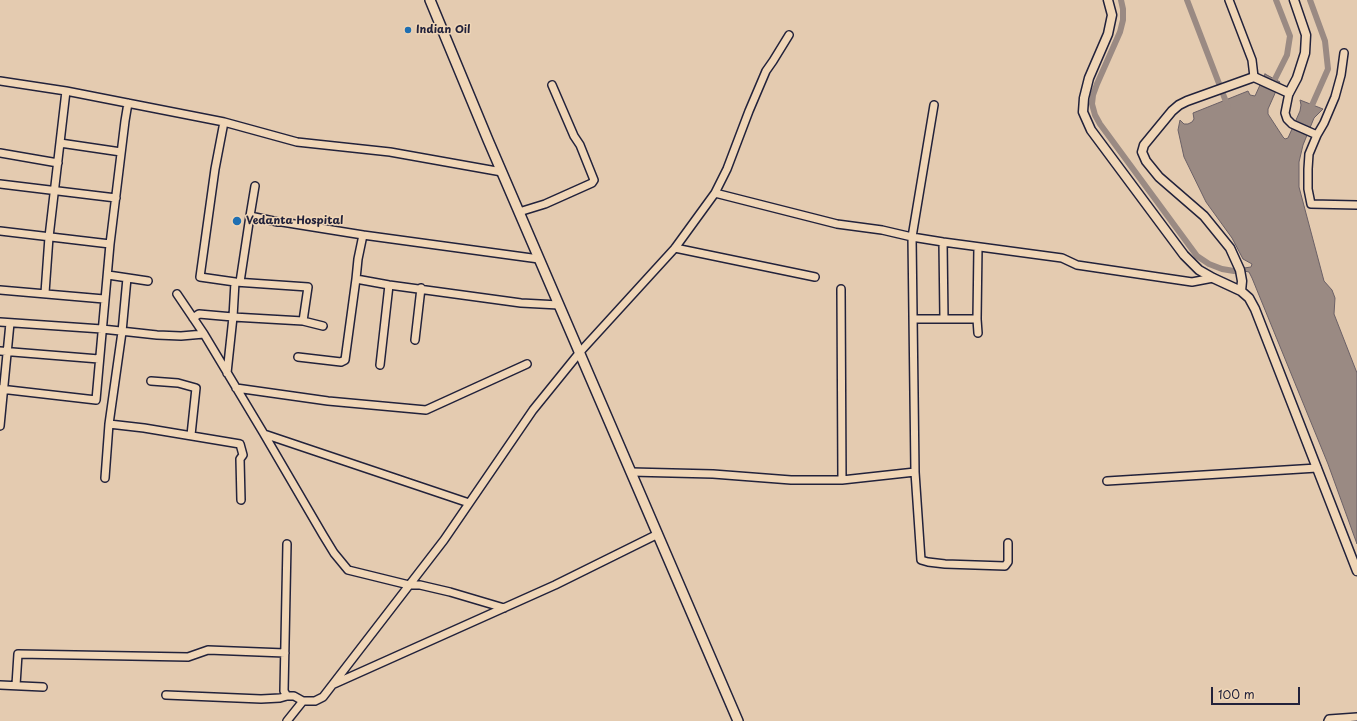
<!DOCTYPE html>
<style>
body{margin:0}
#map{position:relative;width:1357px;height:721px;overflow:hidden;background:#e4cbb0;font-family:"Playpen Sans",sans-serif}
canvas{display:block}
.scale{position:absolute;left:1211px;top:687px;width:89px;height:18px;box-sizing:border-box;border:2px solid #22223b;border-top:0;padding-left:5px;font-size:12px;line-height:14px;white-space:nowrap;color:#22223b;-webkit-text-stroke:3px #f0d6b7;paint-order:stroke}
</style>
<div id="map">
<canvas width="1357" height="721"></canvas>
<div class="scale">100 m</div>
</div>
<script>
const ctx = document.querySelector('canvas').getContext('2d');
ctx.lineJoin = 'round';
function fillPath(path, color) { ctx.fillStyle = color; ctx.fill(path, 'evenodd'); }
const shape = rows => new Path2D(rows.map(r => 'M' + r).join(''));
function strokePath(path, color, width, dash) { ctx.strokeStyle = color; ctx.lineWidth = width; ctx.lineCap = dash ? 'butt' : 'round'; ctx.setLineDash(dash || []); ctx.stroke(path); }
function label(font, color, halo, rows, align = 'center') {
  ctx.font = font + ' "Playpen Sans",sans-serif'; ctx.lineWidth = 3; ctx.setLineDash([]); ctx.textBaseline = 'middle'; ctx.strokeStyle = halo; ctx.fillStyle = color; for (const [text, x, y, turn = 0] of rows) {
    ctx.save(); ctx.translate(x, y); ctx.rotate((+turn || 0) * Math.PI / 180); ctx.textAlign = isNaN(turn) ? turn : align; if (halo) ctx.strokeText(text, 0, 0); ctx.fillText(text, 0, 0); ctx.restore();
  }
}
const water = shape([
 [1265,74,1280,82,1268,109,1268,114,1283,137,1285,139,1288,138,1300,111,1301,105,1300,100,1323,109,1314,118,1303,145,1299,162,1299,187,1324,281,1332,290,1335,298,1334,314,1357,373,1357,544,1328,464,1252,278,1249,272,1244,271,1244,268,1251,267,1252,264,1243,259,1232,238,1206,202,1184,157,1178,130,1180,120,1184,124,1188,124,1192,122,1194,119,1193,113,1248,91,1250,95,1255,96,1265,74]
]);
const canal = shape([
 [1121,0,1123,9,1123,20,1120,32,1097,84,1093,95,1092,104,1095,115,1100,124,1197,256,1209,264,1222,269,1234,271],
 [1187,0,1228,107],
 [1272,85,1287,55,1290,36,1276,0],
 [1309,112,1328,69,1325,41,1310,0]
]);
const minor = shape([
 [1229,0,1252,60,1254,77],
 [1344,53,1341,75,1335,97,1324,123,1317,135,1309,154,1308,169,1308,189,1311,204,1357,205],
 [0,81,66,91,224,122,297,142,390,152,502,172],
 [1289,93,1285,113,1287,119,1292,124,1317,135],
 [934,105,912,237,915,472,921,560,928,562,945,564,1005,566,1008,562,1008,543],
 [224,122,215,169,200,277,235,282],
 [60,143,121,152],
 [0,153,58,163],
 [0,184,116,198],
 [255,186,250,216,278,222,282,222,363,235,539,259],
 [715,193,837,224,882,230,912,237,943,242,1062,258,1077,265,1192,282,1213,278],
 [519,212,545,204,592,183,594,180,580,145,574,136,552,85],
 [0,231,110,244],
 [943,242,944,319],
 [675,248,815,277],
 [108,275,148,281],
 [356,279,389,285,521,303,559,305],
 [240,282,250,216],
 [841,289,842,480],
 [0,290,104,299],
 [45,293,49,237,66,91],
 [193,318,199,314,233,317,235,282,308,287,303,321,233,317,227,373],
 [913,319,977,319,978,247],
 [977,319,978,333],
 [303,321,323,326],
 [0,322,102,329,157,335,181,336,204,334,177,294],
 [204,334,264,434],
 [415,340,421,288],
 [0,351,99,359],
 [298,357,341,362,345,360,356,279,358,259,363,235],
 [380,365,389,285],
 [151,381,178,383,196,388,191,435],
 [236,388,328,401,426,410,527,364],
 [0,389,96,400,110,244,125,121,128,103],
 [109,424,144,428,240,444,243,455,240,459,241,500],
 [0,426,10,323],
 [631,472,713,474,791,480,842,480,915,472],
 [105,478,109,424,122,332,127,278],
 [1107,481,1317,468],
 [469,503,264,434,323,535,334,553,348,570,409,585,420,585,450,592,504,608],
 [287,544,284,691,287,696],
 [334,684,555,585,658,534],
 [0,685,43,687],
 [16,685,18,654,188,657,208,650,285,653],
 [166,695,261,699,280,698,287,696,294,696,303,701,315,701,323,697,444,540,533,410,580,352,675,248,715,193,727,169,749,111,766,71,773,61,789,35],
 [287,721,303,701],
 [1328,721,1329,719,1357,717]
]);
const tertiary = shape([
 [1108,0,1112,15,1108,34,1089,78,1084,98,1083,112,1091,130,1184,255,1199,270,1213,278,1241,291,1249,298,1255,309,1357,571],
 [1241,291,1242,281,1240,270,1230,248,1204,216,1159,177,1146,161,1142,152,1144,145,1172,111,1179,105,1187,101,1254,77,1289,93,1297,78,1305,53,1306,35,1294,0]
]);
const secondary = shape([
 [430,0,488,140,738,721]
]);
const markers = [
 [408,30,4,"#1f6fb2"],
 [237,221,5,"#1f6fb2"]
];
const poiNames = [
 ["Indian Oil",416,30],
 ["Vedanta Hospital",246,221]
];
fillPath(water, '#9a8a83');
strokePath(water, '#6a6066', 1);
strokePath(canal, '#9a8a83', 6);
strokePath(minor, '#22223b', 10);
strokePath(tertiary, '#22223b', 11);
strokePath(secondary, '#22223b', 12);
strokePath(minor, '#f0d6b7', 7);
strokePath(tertiary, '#f0d6b7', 8);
strokePath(secondary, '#f0d6b7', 9);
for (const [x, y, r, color] of markers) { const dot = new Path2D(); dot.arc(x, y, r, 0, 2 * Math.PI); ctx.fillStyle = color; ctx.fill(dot); strokePath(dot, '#f0d6b7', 1.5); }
label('bold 11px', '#22223b', '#f0d6b7', poiNames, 'left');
</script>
